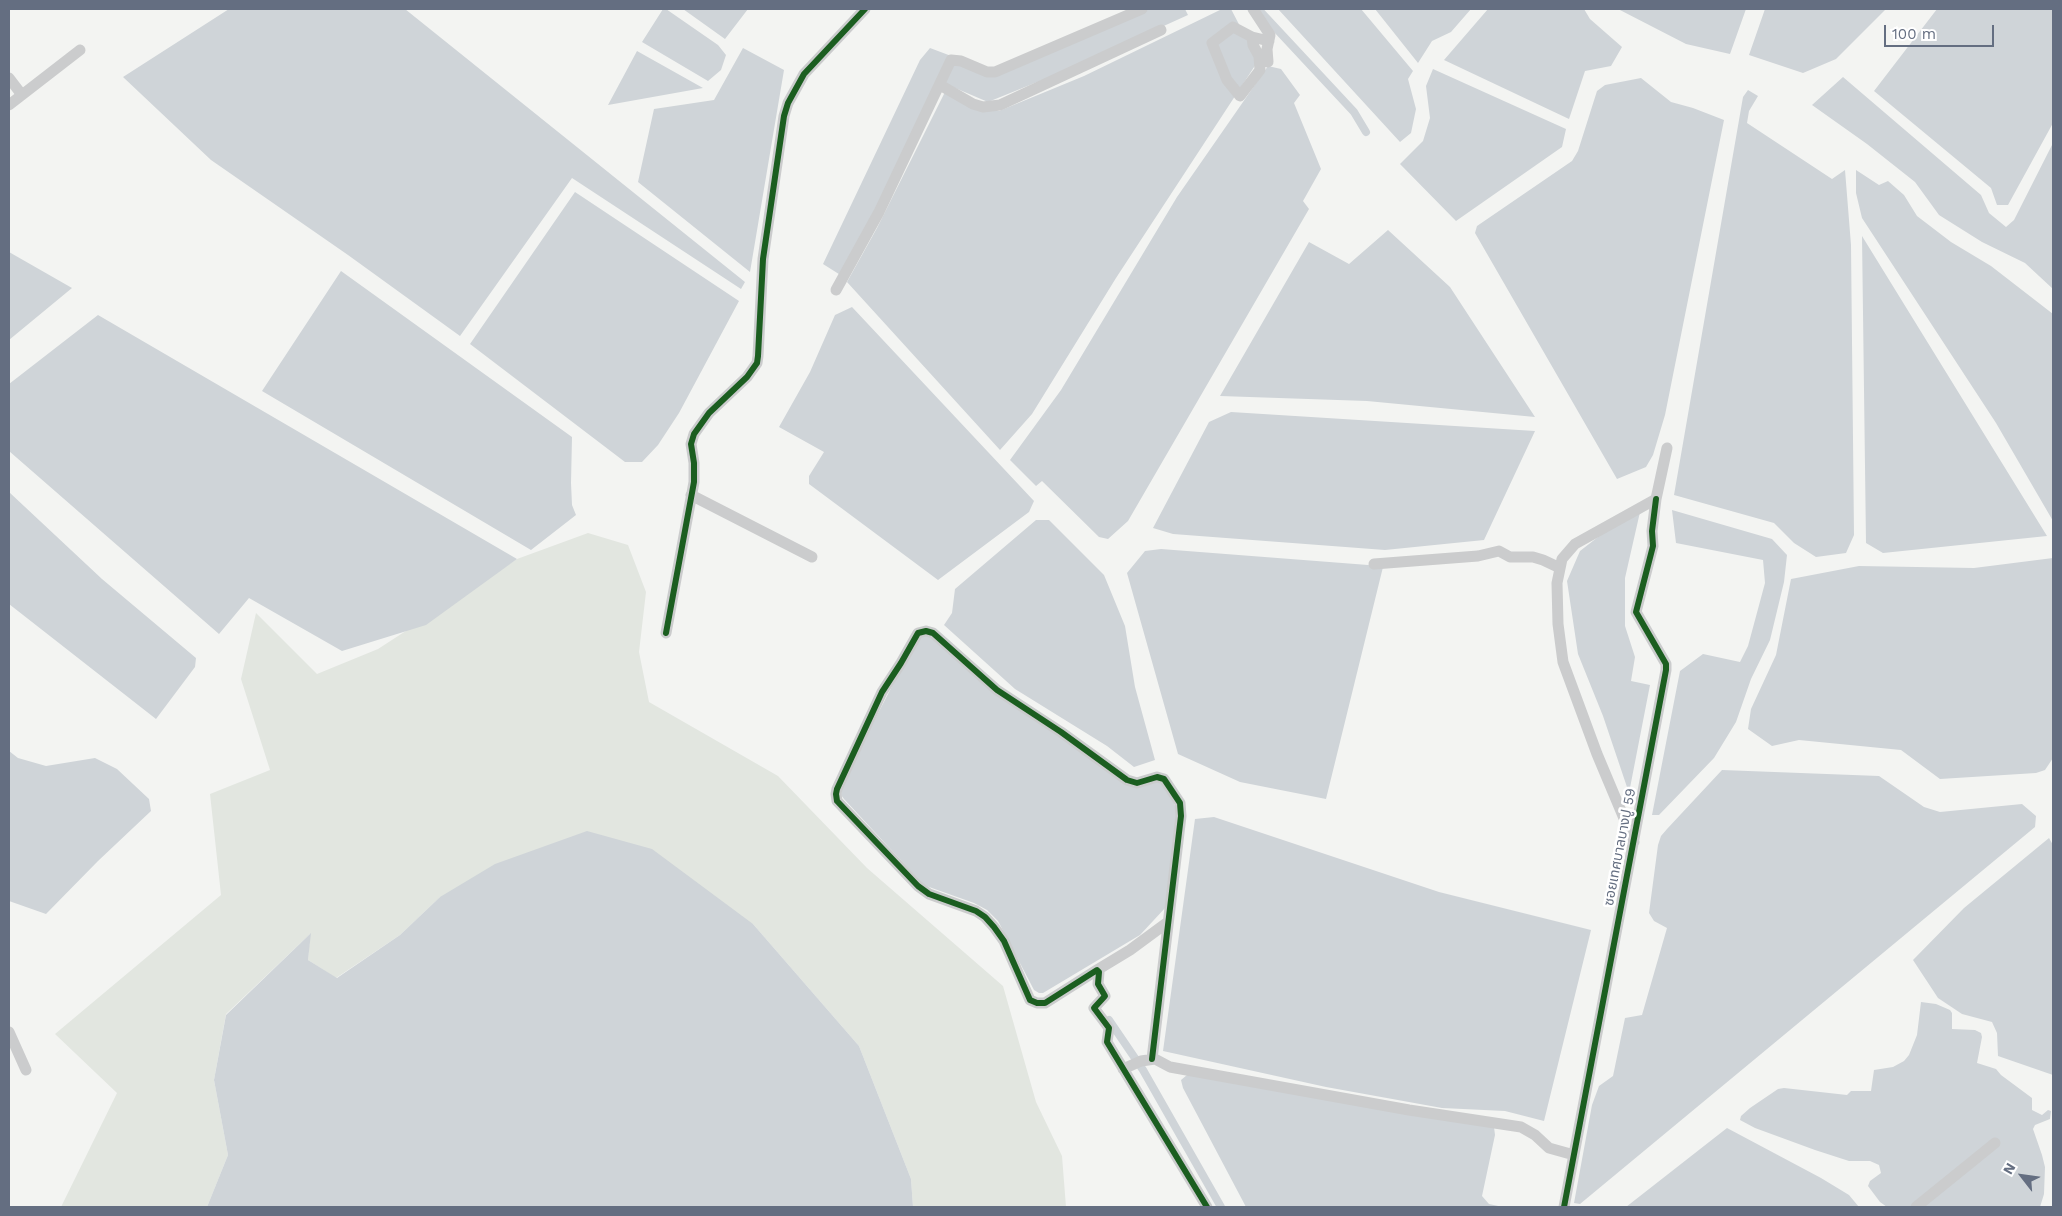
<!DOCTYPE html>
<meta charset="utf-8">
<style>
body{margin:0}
#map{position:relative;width:2062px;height:1216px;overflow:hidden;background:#f3f4f2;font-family:"Work Sans",sans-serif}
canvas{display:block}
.frame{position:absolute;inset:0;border:10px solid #646e81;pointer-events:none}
.north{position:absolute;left:1997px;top:1151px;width:50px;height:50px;-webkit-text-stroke:4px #fff;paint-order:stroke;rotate:300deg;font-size:14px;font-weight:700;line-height:20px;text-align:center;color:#646e81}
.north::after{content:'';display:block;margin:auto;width:18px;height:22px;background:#646e81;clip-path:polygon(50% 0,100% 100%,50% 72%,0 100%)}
.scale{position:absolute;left:1884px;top:25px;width:110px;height:22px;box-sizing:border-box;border:2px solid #646e81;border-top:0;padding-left:6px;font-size:15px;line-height:18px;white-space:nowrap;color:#646e81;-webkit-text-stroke:4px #fff;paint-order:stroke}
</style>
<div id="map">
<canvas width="2062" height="1216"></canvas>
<div class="frame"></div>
<div class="north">N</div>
<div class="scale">100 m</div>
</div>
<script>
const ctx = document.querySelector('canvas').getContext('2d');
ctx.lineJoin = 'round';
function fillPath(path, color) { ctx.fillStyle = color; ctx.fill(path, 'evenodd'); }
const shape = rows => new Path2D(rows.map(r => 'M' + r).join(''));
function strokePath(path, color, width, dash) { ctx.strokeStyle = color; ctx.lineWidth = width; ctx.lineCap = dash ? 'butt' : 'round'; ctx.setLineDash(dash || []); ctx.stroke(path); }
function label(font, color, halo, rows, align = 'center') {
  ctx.font = font + ' "Work Sans","Noto Sans Thai",sans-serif'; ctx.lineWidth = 5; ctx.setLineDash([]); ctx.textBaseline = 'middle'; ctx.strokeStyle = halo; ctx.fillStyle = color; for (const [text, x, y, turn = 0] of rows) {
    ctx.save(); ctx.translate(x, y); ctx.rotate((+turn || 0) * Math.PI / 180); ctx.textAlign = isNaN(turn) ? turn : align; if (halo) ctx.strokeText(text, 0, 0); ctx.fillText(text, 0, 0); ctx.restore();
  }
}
const green = shape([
 [588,533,628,545,646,592,639,652,649,702,778,776,867,868,1003,986,1036,1102,1062,1156,1066,1207,913,1207,911,1179,859,1046,753,924,440,897,400,935,336,978,308,960,310,934,226,1014,214,1080,228,1155,207,1207,61,1207,117,1093,55,1034,221,895,210,794,270,770,241,679,256,613,317,674,378,649,517,559]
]);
const water = shape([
 [229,9,405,9,745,282,741,289,572,178,460,336,348,255,211,160,123,77],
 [663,9,666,9,718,45,726,55,721,70,708,81,642,42],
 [683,9,748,9,725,39],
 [1141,9,1185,9,1188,15,1062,72,988,102,941,82,842,276,823,264,920,60,930,48,991,71],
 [1222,9,1231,9,1258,61,1116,278,1032,414,1000,450,847,282,877,228,945,92,999,111,1084,76],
 [1278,9,1361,9,1413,71,1408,79,1416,109,1411,133,1400,142],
 [1375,9,1471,9,1451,32,1432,41,1418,63],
 [1488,9,1584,9,1590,19,1622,47,1611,66,1585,71,1569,119,1444,60],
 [1618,9,1746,9,1730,54,1686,44],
 [1765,9,1886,9,1836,59,1803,73,1749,55],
 [1937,9,2053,9,2053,123,2008,205,1997,205,1991,188,1874,91],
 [743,48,784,70,750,272,638,182,654,109,714,100],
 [637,51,703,88,608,105],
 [1268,66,1281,69,1300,95,1294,103,1321,169,1303,201,1309,209,1128,521,1108,539,1099,537,1042,481,1036,486,1010,460,1061,390,1177,197],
 [1433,69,1566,129,1562,147,1456,221,1400,164,1423,141,1430,118,1426,86],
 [1843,77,1981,195,1989,213,2006,227,2014,220,2053,143,2053,289,2025,263,1982,242,1939,215,1915,182,1867,144,1812,105],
 [1641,78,1671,102,1693,108,1724,120,1665,415,1653,455,1646,467,1617,479,1475,233,1477,226,1572,161,1578,151,1597,91,1605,85],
 [1748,90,1758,96,1749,111,1747,123,1832,179,1845,170,1851,245,1854,535,1846,553,1816,557,1794,543,1774,523,1674,495,1743,97],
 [1856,170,1879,185,1888,181,1904,195,1917,216,1951,242,1991,266,2053,314,2053,521,1996,423,1862,218,1856,193],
 [575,192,739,301,679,413,658,445,642,462,625,462,470,344],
 [1388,230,1450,287,1535,417,1367,401,1220,396,1309,242,1349,264],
 [1862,236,2047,536,1883,553,1866,543],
 [9,252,72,288,9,340],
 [341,271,572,437,571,483,572,505,576,515,531,550,262,391],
 [852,307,1034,501,1029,512,938,580,809,484,809,476,824,452,779,427,810,372,835,315],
 [98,315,517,559,426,625,342,651,249,598,219,634,9,451,9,384],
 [1231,412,1535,431,1484,540,1385,550,1173,534,1153,528,1209,422],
 [9,492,102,579,196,658,195,667,156,719,9,604],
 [1672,510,1772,539,1787,555,1784,582,1770,640,1751,679,1736,722,1714,758,1659,815,1652,815,1680,671,1703,654,1740,662,1748,646,1765,583,1763,560,1676,543],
 [1640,512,1625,578,1625,626,1635,657,1631,681,1650,685,1629,793,1603,716,1578,654,1567,581,1580,551,1607,530],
 [1036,520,1049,520,1104,575,1125,626,1135,687,1155,760,1134,767,1107,746,1015,689,944,625,952,613,955,589],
 [1161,549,1381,566,1383,567,1326,799,1240,782,1178,754,1127,573,1145,551],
 [2053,558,2053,758,2045,770,2036,773,1940,779,1901,750,1799,740,1772,746,1748,729,1751,709,1776,655,1791,579,1859,566,1974,568],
 [926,632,988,684,1133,785,1155,780,1168,788,1177,811,1166,907,1140,935,1043,993,1039,993,1034,990,998,921,987,910,974,903,929,887,922,883,844,799,841,795,842,789,873,723,918,636],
 [9,751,18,758,46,766,95,758,117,769,149,799,151,811,98,861,46,914,9,901],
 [1722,770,1879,776,1924,807,1940,812,2022,804,2036,816,2035,827,1580,1204,1574,1203,1592,1105,1599,1086,1613,1076,1625,1018,1642,1015,1667,928,1654,921,1649,913,1658,845,1661,836,1667,829],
 [1214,817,1439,892,1591,930,1544,1121,1505,1111,1442,1108,1326,1087,1163,1051,1195,819],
 [587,831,652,849,753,924,859,1046,911,1179,913,1207,207,1207,228,1155,214,1080,226,1015,311,933,308,960,337,978,400,935,440,897,495,864],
 [2049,838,2053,845,2053,1075,1998,1056,1997,1033,1992,1022,1962,1014,1938,998,1913,960,1964,908],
 [1921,1002,1936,1004,1950,1010,1952,1013,1952,1029,1975,1030,1981,1033,1982,1037,1977,1063,1996,1069,2001,1075,2032,1098,2032,1110,2042,1115,2048,1110,2051,1111,2050,1119,2035,1125,2033,1129,2042,1155,2045,1167,2044,1194,2040,1207,1917,1206,1887,1207,1880,1202,1868,1186,1870,1181,1881,1173,1879,1165,1870,1161,1849,1161,1815,1150,1755,1128,1740,1120,1741,1116,1750,1108,1778,1089,1784,1088,1847,1095,1851,1091,1871,1091,1874,1070,1893,1067,1904,1061,1909,1055,1917,1035],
 [1187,1075,1494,1127,1495,1135,1482,1196,1489,1204,1503,1207,1246,1207,1183,1088,1181,1080],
 [1727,1128,1821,1178,1849,1195,1859,1207,1626,1207]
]);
const canal = shape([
 [1258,9,1354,112,1366,132],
 [1109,1020,1143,1070,1221,1207]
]);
const minor = shape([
 [1253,9,1270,35,1267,49,1268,62],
 [1252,37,1253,45,1259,56,1260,70,1240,96,1227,80,1212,43,1233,27,1252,37,1269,41],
 [9,78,22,95],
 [940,85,973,104,983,107,1000,105,1161,30],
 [9,105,80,50],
 [836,290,879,212,951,60,961,61,987,72,995,72,1142,9],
 [691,495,812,557],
 [1374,564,1478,556,1499,551,1510,557,1533,557,1543,560,1560,568],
 [666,633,694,482,694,463,691,444,694,434,709,413,747,377,757,363,758,356,763,259,784,116,788,103,804,74,865,9],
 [1634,842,1597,754,1563,662,1558,624,1557,583,1562,559,1575,544,1656,499,1667,448],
 [1097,970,1130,950,1168,922],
 [9,1032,26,1070],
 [1152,1059,1181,816,1180,803,1164,779,1157,777,1137,783,1127,780,1061,732,997,690,933,633,926,631,918,633,901,663,882,692,837,789,836,794,837,801,918,886,929,894,976,911,985,917,994,927,1004,941,1030,1000,1037,1003,1045,1003,1097,970,1099,972,1098,984,1105,996,1094,1008,1109,1028,1107,1042,1207,1207],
 [1123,1069,1141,1061,1155,1059,1170,1067,1409,1110,1521,1127,1535,1135,1549,1148,1574,1155],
 [1564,1207,1666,670,1666,664,1636,612,1653,546,1652,531,1656,499],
 [1916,1207,1995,1143]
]);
const cycleway = shape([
 [666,633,694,482,694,463,691,444,694,434,709,413,747,377,757,363,758,356,763,259,784,116,788,103,804,74,865,9],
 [1152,1059,1181,816,1180,803,1164,779,1157,777,1137,783,1127,780,1061,732,997,690,933,633,926,631,918,633,901,663,882,692,837,789,836,794,837,801,918,886,929,894,976,911,985,917,994,927,1004,941,1030,1000,1037,1003,1045,1003,1097,970,1099,972,1098,984,1105,996,1094,1008,1109,1028,1107,1042,1207,1207],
 [1564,1207,1666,670,1666,664,1636,612,1653,546,1652,531,1656,499]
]);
const streetNames = [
 ["ซอยเทศบาลบางปู 59",1620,847,-79]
];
fillPath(green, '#e2e6e0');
fillPath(water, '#cfd4d8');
strokePath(canal, '#cfd4d8', 8);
strokePath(minor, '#cbcccd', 11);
strokePath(cycleway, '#1b5e20', 6);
label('14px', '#646e81', '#fff', streetNames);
</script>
